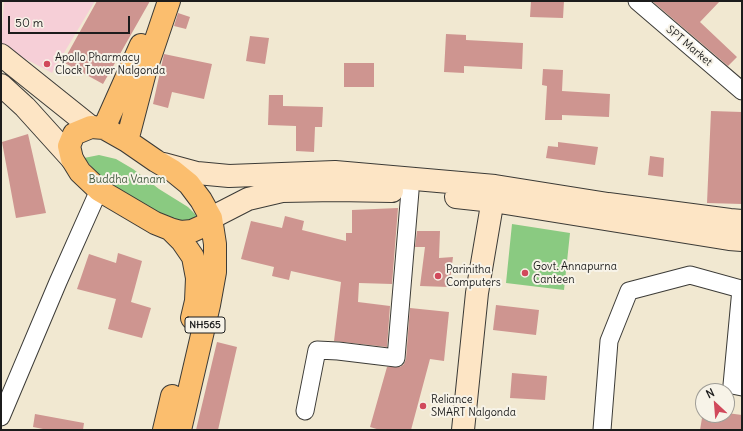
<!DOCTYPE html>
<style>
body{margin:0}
#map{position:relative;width:743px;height:431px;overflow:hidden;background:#f1e8d1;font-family:Delius,sans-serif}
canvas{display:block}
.frame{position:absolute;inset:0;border:2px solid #1c1c1c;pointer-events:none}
.north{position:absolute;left:695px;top:383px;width:40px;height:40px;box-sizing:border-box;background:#f7f3e8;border:1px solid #9f9d96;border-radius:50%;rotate:334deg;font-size:11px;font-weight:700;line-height:16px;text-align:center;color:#1c1c1c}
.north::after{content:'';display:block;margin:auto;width:14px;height:18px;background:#d1495b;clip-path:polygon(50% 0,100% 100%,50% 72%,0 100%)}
.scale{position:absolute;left:8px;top:16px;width:122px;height:18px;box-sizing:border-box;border:2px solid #1c1c1c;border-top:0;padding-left:5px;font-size:12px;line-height:14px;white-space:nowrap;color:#1c1c1c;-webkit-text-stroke:3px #f7f3e8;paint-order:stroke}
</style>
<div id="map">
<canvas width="743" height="431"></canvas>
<div class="frame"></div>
<div class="north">N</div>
<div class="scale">50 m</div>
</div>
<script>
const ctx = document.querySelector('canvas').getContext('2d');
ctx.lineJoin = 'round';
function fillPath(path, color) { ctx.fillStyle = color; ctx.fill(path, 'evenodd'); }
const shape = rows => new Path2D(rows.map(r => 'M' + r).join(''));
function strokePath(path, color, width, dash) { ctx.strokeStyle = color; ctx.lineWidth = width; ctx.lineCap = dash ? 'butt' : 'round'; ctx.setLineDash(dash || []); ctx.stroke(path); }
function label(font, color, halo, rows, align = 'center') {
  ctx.font = font + ' Delius,sans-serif'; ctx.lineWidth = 4; ctx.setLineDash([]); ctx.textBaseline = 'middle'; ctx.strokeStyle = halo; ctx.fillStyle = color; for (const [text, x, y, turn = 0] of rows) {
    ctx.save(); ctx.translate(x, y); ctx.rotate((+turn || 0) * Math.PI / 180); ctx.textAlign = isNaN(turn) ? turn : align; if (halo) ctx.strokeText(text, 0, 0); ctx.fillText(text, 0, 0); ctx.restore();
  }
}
const built = shape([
 [4,1,95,1,52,73,1,46]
]);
const green = shape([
 [99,155,116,159,133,169,159,189,188,207,196,215,193,223,181,226,103,180,84,158],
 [512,224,570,233,564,290,506,283]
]);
const building = shape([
 [97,1,150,1,103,84,63,62],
 [531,1,564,1,563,18,530,17],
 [652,1,720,1,700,22,737,57,728,66],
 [178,13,190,17,186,29,174,26],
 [446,34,466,35,466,40,523,43,522,69,464,66,464,73,444,72],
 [250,36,269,38,265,64,246,61],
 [164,54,212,64,204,99,172,92,168,108,153,104],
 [344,63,374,63,374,87,344,87],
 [543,69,563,70,562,91,610,94,609,117,562,115,562,120,545,120,547,86,542,85],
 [269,95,283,95,283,106,323,107,322,127,315,127,314,152,296,151,296,126,268,125],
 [711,111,742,112,742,204,707,203],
 [28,134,46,213,16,218,2,142],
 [558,142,598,147,595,165,546,158,548,146,558,147],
 [650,156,664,158,663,177,648,175],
 [398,208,392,284,359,283,358,302,390,306,387,347,334,341,341,282,291,271,289,280,272,276,274,267,241,259,251,221,282,228,285,216,304,221,302,230,346,241,346,233,352,233,352,210],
 [417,231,440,231,439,258,453,257,449,287,420,286,425,247,415,247],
 [118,253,142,261,131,302,151,308,142,338,108,329,116,299,77,289,89,254,116,263],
 [496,305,539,310,536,335,493,330],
 [410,308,449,312,444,361,430,359,411,430,380,430,370,427,387,367,400,367,404,364,406,359],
 [217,342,237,347,218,430,196,430],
 [512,373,547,376,545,400,510,398],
 [703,412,703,415,727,415,727,413,742,415,742,430,700,430],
 [35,414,84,423,83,430,48,430,33,427]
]);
const street = shape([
 [637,1,742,91],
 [305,411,317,350,338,351,396,358,410,191],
 [1,417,58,282,99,190],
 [602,430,609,341,629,291,690,275,741,289,732,385,742,387]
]);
const secondary = shape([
 [1,55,91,127],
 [1,85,25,107,72,159],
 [164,164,197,173,229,176,335,172,495,186,608,204,730,220,742,221],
 [456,197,493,201,729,239,742,240],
 [211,218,248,199,282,191,336,190,392,191],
 [463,430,477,293,495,187]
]);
const highway = shape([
 [104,128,141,45],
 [127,141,145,72,169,1],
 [170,229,182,241,193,257,197,278,196,301,192,318],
 [164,430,172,396],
 [180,430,209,305,215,272,215,244,211,218,201,200,189,184,173,171,156,161,127,141,104,128,91,127,74,134,69,146,72,159,80,172,99,190,155,223,170,229,181,232,192,231,203,226,211,218]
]);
const markers = [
 [47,64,4,"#d1495b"],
 [525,273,4,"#d1495b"],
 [438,276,4,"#d1495b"],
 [423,406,4,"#d1495b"]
];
const shields = [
 [205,325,40]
];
const shieldNames = [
 ["NH565",205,325]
];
const streetNames = [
 ["SPT Market",689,46,40]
];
const poiNames = [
 ["Apollo Pharmacy",55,58],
 ["Clock Tower Nalgonda",55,71],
 ["Govt. Annapurna",533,267],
 ["Canteen",533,280],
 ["Parinitha",446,270],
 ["Computers",446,283],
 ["Reliance",431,400],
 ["SMART Nalgonda",431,413]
];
const parkNames = [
 ["Buddha Vanam",127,180]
];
fillPath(built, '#f6cfd7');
fillPath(green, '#8aca81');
fillPath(building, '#ce9590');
strokePath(street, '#3c3b37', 19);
strokePath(secondary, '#3c3b37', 24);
strokePath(highway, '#3c3b37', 24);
strokePath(street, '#fff', 17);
strokePath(secondary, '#fde5c5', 22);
strokePath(highway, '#fbbe6e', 22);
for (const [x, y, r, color] of markers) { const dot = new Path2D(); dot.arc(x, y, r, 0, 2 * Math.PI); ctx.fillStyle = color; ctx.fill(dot); strokePath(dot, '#f7f3e8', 1.5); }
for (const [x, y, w] of shields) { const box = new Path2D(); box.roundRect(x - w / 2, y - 8, w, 16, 3); ctx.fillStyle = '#f7f3e8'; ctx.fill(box); strokePath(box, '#1c1c1c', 1); }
label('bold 10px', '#1c1c1c', null, shieldNames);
label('11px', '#1c1c1c', '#f7f3e8', streetNames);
label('11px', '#1c1c1c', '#f7f3e8', poiNames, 'left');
label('11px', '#42593f', '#f7f3e8', parkNames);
</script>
